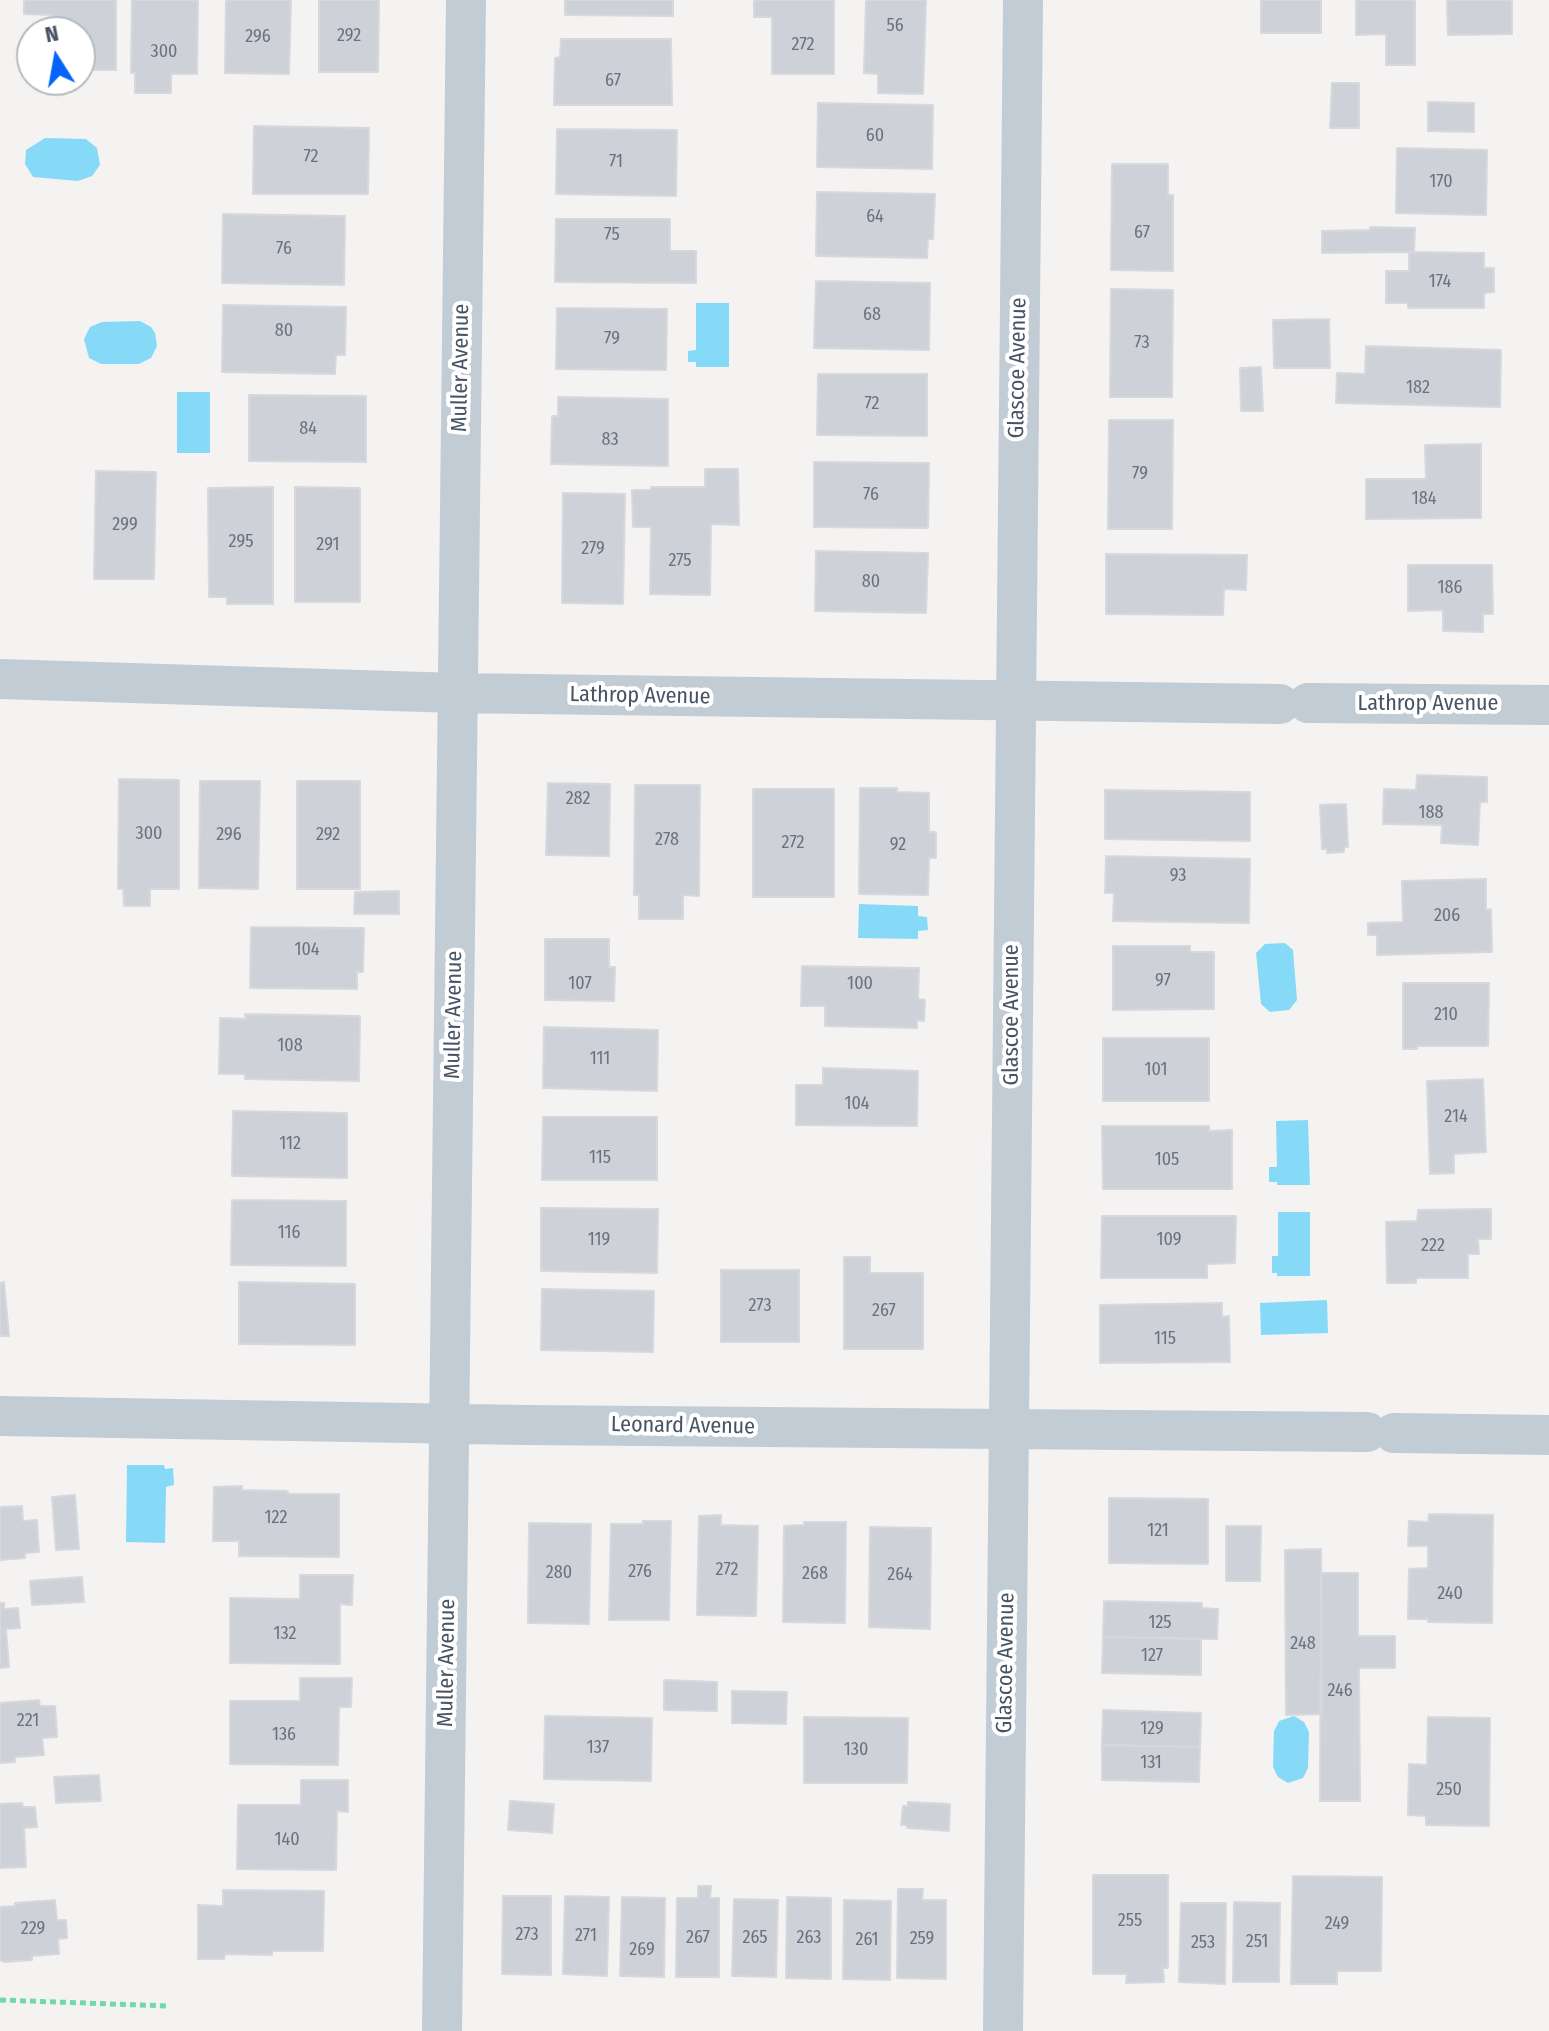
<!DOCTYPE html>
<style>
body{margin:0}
#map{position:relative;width:1549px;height:2031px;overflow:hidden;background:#f5f2f2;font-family:"Fira Sans Condensed",sans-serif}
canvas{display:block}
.north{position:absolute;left:16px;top:16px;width:80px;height:80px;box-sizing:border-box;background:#fff;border:2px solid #b5bbc1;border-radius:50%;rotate:349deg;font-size:22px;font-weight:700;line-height:32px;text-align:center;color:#475463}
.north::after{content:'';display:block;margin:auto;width:28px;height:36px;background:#0565fb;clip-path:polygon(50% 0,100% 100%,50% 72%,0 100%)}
</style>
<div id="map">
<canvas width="1549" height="2031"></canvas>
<div class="north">N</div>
</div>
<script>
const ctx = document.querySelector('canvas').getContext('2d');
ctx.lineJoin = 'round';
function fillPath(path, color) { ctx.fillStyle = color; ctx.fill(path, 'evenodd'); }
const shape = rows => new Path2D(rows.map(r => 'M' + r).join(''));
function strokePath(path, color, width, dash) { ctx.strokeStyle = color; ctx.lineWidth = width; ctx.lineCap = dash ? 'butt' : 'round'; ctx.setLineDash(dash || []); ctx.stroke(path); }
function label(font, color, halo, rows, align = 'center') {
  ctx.font = font + ' "Fira Sans Condensed",sans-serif'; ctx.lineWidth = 8; ctx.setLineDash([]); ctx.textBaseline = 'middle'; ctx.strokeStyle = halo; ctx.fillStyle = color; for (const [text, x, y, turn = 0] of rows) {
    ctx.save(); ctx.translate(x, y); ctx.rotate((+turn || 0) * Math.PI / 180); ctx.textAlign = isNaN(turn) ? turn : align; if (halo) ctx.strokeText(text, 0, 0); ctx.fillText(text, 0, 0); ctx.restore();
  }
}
const water = shape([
 [45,138,86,139,97,148,100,165,92,176,78,181,33,177,25,164,26,150],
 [696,303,729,303,729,367,696,367,696,362,688,362,688,351,696,350],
 [140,321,151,327,155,333,157,346,151,358,139,364,101,364,89,358,84,339,90,327,102,322],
 [177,392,210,392,210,453,177,453],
 [859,904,918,906,918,916,927,917,928,930,918,931,918,939,858,938],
 [1285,943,1293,950,1297,1000,1289,1010,1270,1012,1261,1004,1256,953,1265,944],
 [1308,1120,1310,1185,1277,1185,1277,1182,1269,1182,1269,1167,1277,1167,1276,1121],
 [1278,1212,1310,1212,1310,1276,1277,1276,1277,1273,1272,1273,1272,1256,1278,1256],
 [1327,1300,1328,1333,1261,1335,1260,1303],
 [127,1465,164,1465,165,1469,173,1468,174,1485,166,1487,165,1543,126,1542],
 [1294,1716,1304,1722,1309,1732,1308,1768,1303,1778,1288,1783,1278,1777,1273,1767,1274,1731,1279,1721]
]);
const building = shape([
 [24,0,116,0,116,70,80,70,80,32,54,32,54,15,24,14,24,0],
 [132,0,198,0,197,74,171,74,171,93,135,93,135,73,131,73,132,0],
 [226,0,291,0,289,74,225,73,226,0],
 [319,0,379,0,378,72,319,72,319,0],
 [565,0,673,0,673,16,565,15,565,0],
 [754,0,834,0,834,74,772,74,772,17,754,17,754,0],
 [866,0,926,0,923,94,878,93,878,74,864,73,866,0],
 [1261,0,1321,0,1321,33,1261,33,1261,0],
 [1356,0,1415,0,1415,65,1386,65,1386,34,1356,35,1356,0],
 [1447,0,1512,0,1512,34,1448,35,1447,0],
 [561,39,671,39,672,105,554,105,555,58,560,57,561,39],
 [1332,83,1359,83,1359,128,1330,128,1332,83],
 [1428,102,1474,103,1474,132,1428,131,1428,102],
 [818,103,933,105,932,169,817,167,818,103],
 [254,126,369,128,368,194,253,194,254,126],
 [557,129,677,130,676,196,556,194,557,129],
 [1397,148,1487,150,1486,215,1396,213,1397,148],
 [1112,164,1168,164,1168,195,1173,195,1173,271,1111,270,1112,164],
 [817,192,935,194,933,239,928,239,927,258,816,256,817,192],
 [223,214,345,216,344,285,222,283,223,214],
 [556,219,670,219,670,251,696,251,696,283,555,282,556,219],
 [1370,227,1415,228,1414,252,1322,253,1322,231,1370,230,1370,227],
 [1409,252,1484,253,1484,268,1494,268,1494,292,1484,293,1484,308,1408,308,1408,303,1386,303,1386,271,1409,271,1409,252],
 [816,281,930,283,929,350,814,348,816,281],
 [1111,289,1173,290,1172,397,1110,397,1111,289],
 [223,305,346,307,345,355,336,355,335,374,222,372,223,305],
 [557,308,667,309,666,370,556,369,557,308],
 [1329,319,1330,368,1274,368,1273,320,1329,319],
 [1366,346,1501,350,1500,407,1336,403,1337,373,1365,374,1366,346],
 [1261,367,1263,411,1241,411,1240,368,1261,367],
 [818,374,927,374,927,436,817,435,818,374],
 [249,395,366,396,366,462,249,461,249,395],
 [558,397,668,399,668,466,551,464,552,416,558,416,558,397],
 [1109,420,1173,420,1172,529,1108,529,1109,420],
 [1481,444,1481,518,1366,519,1366,479,1426,479,1425,445,1481,444],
 [814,462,929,463,928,528,814,527,814,462],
 [705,469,738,469,739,525,711,524,710,595,650,594,651,527,633,527,632,490,651,490,651,487,705,487,705,469],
 [96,471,156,472,154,579,94,579,96,471],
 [273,487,273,604,227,604,227,597,209,597,208,488,273,487],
 [295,487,360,488,360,602,295,602,295,487],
 [563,493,625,494,623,604,562,603,563,493],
 [816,551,928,553,926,613,815,611,816,551],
 [1106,554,1247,555,1246,590,1224,589,1223,615,1106,614,1106,554],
 [1408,565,1492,565,1493,614,1483,614,1483,632,1443,631,1443,610,1408,611,1408,565],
 [1417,775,1487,777,1487,802,1480,802,1478,845,1441,843,1442,825,1383,824,1384,789,1416,790,1417,775],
 [119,779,179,780,179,889,150,889,150,906,124,906,123,889,118,889,119,779],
 [200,781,260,781,258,889,199,888,200,781],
 [297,781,360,781,360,889,297,889,297,781],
 [548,783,610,784,609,856,546,855,548,783],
 [635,785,700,785,699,896,683,895,683,919,639,919,639,895,634,895,635,785],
 [860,788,897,788,897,792,929,793,929,832,936,832,936,858,929,858,928,895,859,894,860,788],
 [753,789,834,789,834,897,753,897,753,789],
 [1105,790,1250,792,1250,841,1105,839,1105,790],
 [1346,804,1348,847,1344,847,1344,852,1327,853,1327,849,1322,849,1320,805,1346,804],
 [1106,856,1250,859,1249,923,1113,921,1114,893,1105,893,1106,856],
 [1486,879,1486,910,1491,909,1492,952,1377,955,1377,935,1368,935,1368,923,1403,922,1402,881,1486,879],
 [399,891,399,914,354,914,355,892,399,891],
 [251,927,364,928,363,972,357,972,357,989,250,988,251,927],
 [545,939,609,939,609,967,615,967,614,1001,545,1000,545,939],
 [1113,946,1190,946,1190,952,1214,952,1214,1009,1113,1010,1113,946],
 [802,966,919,968,918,999,925,1000,924,1021,917,1020,917,1028,825,1026,825,1006,801,1006,802,966],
 [1403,983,1489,983,1488,1046,1417,1046,1417,1049,1403,1049,1403,983],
 [245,1014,360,1016,359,1081,245,1079,245,1074,219,1074,220,1018,246,1019,245,1014],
 [544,1027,658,1030,657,1091,543,1088,544,1027],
 [1103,1038,1209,1038,1209,1101,1103,1101,1103,1038],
 [823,1068,918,1071,917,1126,796,1125,796,1085,823,1085,823,1068],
 [1483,1079,1486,1152,1454,1154,1454,1173,1430,1174,1427,1081,1483,1079],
 [233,1111,347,1113,347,1178,232,1176,233,1111],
 [543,1117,657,1117,657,1180,542,1180,543,1117],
 [1102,1126,1209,1126,1209,1131,1232,1130,1232,1189,1103,1189,1102,1126],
 [232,1200,346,1201,346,1266,231,1265,232,1200],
 [541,1208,658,1209,657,1273,541,1271,541,1208],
 [1491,1209,1491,1239,1478,1239,1479,1254,1468,1254,1468,1278,1416,1278,1416,1283,1387,1283,1386,1222,1417,1221,1418,1210,1491,1209],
 [1102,1216,1236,1216,1235,1263,1207,1264,1207,1278,1101,1278,1102,1216],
 [844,1257,870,1257,870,1273,923,1273,923,1349,844,1349,844,1257],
 [721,1270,799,1270,799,1342,721,1342,721,1270],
 [4,1282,9,1336,0,1336,0,1283,4,1282],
 [239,1282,355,1284,355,1345,239,1344,239,1282],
 [542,1289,654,1291,653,1352,541,1350,542,1289],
 [1222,1303,1222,1317,1229,1316,1230,1362,1100,1363,1100,1305,1222,1303],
 [242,1486,242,1490,288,1491,287,1494,339,1494,339,1557,239,1556,239,1541,213,1541,214,1487,242,1486],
 [75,1495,79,1549,56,1550,52,1497,75,1495],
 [1109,1498,1208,1499,1208,1564,1109,1563,1109,1498],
 [22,1506,23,1521,37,1520,39,1552,25,1553,25,1558,0,1560,0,1507,22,1506],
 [1429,1514,1493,1515,1492,1623,1428,1622,1428,1619,1408,1619,1409,1569,1428,1568,1428,1546,1408,1546,1409,1521,1428,1522,1429,1514],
 [721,1515,721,1525,758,1526,756,1616,697,1615,699,1516,721,1515],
 [643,1521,671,1521,669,1620,609,1620,611,1524,643,1524,643,1521],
 [804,1522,846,1522,845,1623,783,1622,784,1526,804,1525,804,1522],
 [529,1523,591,1524,589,1624,528,1623,529,1523],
 [1226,1526,1261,1526,1260,1581,1226,1581,1226,1526],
 [870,1527,931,1528,930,1629,869,1627,870,1527],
 [1321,1549,1322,1714,1286,1715,1285,1550,1321,1549],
 [1321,1573,1358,1573,1358,1636,1395,1636,1395,1668,1359,1668,1360,1801,1320,1801,1321,1573],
 [300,1575,353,1575,352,1605,340,1604,340,1664,230,1663,230,1598,300,1599,300,1575],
 [82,1577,84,1602,32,1605,30,1581,82,1577],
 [1104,1601,1202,1603,1202,1608,1218,1609,1217,1639,1103,1637,1104,1601],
 [0,1603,4,1603,4,1609,18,1608,20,1628,6,1629,9,1667,0,1668,0,1603],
 [1103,1637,1201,1639,1201,1675,1102,1673,1103,1637],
 [300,1678,352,1678,351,1707,339,1707,338,1765,230,1764,230,1701,300,1701,300,1678],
 [664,1680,717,1682,717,1711,664,1710,664,1680],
 [732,1691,787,1692,786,1724,732,1723,732,1691],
 [39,1700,40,1706,55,1706,57,1737,42,1738,44,1755,15,1757,15,1762,0,1763,0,1703,39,1700],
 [1103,1710,1201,1713,1200,1747,1102,1745,1103,1710],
 [545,1716,652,1718,651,1781,544,1779,545,1716],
 [804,1717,908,1718,907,1783,804,1783,804,1717],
 [1428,1717,1490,1718,1489,1826,1426,1825,1426,1816,1408,1815,1409,1764,1427,1765,1428,1717],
 [1102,1745,1200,1747,1199,1782,1102,1780,1102,1745],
 [99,1775,101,1801,56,1803,54,1777,99,1775],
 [301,1780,348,1780,348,1812,337,1811,336,1870,237,1869,238,1805,301,1805,301,1780],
 [510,1801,554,1804,552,1833,508,1830,510,1801],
 [908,1802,950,1804,949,1831,907,1828,907,1825,901,1825,903,1806,908,1806,908,1802],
 [22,1803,23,1807,35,1807,37,1827,24,1828,26,1867,0,1868,0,1804,22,1803],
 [1093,1875,1168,1875,1168,1968,1163,1968,1164,1982,1126,1983,1127,1974,1093,1974,1093,1875],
 [1293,1876,1382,1877,1381,1971,1337,1971,1337,1984,1291,1984,1293,1876],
 [698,1886,711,1886,710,1898,719,1898,719,1977,676,1977,677,1898,698,1898,698,1886],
 [898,1889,923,1889,922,1900,946,1900,946,1979,897,1978,898,1889],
 [223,1890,324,1891,323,1951,272,1951,272,1955,225,1954,224,1959,198,1959,198,1905,223,1906,223,1890],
 [503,1896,551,1896,551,1975,502,1974,503,1896],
 [565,1896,609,1897,607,1976,563,1974,565,1896],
 [622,1897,665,1898,664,1977,620,1976,622,1897],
 [787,1897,831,1898,831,1979,786,1978,787,1897],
 [734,1899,778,1900,776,1977,732,1976,734,1899],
 [55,1900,57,1920,66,1920,67,1938,58,1939,59,1954,32,1956,32,1960,4,1962,0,1960,0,1907,15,1906,15,1903,55,1900],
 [844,1900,891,1901,890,1980,843,1979,844,1900],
 [1234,1902,1280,1903,1279,1982,1233,1982,1234,1902],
 [1181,1903,1226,1903,1225,1984,1179,1982,1181,1903]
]);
const path = shape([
 [0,2000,168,2006]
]);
const minor = shape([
 [0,679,457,693,1280,704],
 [1308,703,1549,705],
 [0,1416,525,1425,1367,1432],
 [1394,1433,1549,1435],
 [442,2031,466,0],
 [1003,2031,1023,0]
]);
const numberNames = [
 ["56",895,26],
 ["292",349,36],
 ["296",258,37],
 ["272",803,45],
 ["300",164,52],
 ["67",613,81],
 ["60",875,136],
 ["72",311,157],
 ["71",616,162],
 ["170",1441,182],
 ["64",875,217],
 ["67",1142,233],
 ["75",612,235],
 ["76",284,249],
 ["174",1440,282],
 ["68",872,315],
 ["80",284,331],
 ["79",612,339],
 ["73",1142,343],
 ["182",1418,388],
 ["72",872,404],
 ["84",308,429],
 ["83",610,440],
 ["79",1140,474],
 ["76",871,495],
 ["184",1424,499],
 ["299",125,525],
 ["295",241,542],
 ["291",328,545],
 ["279",593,549],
 ["275",680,561],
 ["80",871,582],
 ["186",1450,588],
 ["282",578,799],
 ["188",1431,813],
 ["300",149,834],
 ["296",229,835],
 ["292",328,835],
 ["278",667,840],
 ["272",793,843],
 ["92",898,845],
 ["93",1178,876],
 ["206",1447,916],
 ["104",307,950],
 ["97",1163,981],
 ["107",580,984],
 ["100",860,984],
 ["210",1446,1015],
 ["108",290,1046],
 ["111",600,1059],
 ["101",1156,1070],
 ["104",857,1104],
 ["214",1456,1117],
 ["112",290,1144],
 ["115",600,1158],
 ["105",1167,1160],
 ["116",289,1233],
 ["119",599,1240],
 ["109",1169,1240],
 ["222",1433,1246],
 ["273",760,1306],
 ["267",884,1311],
 ["115",1165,1339],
 ["122",276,1518],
 ["121",1158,1531],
 ["272",727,1570],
 ["276",640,1572],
 ["280",559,1573],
 ["268",815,1574],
 ["264",900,1575],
 ["240",1450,1594],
 ["125",1160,1623],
 ["132",285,1634],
 ["248",1303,1644],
 ["127",1152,1656],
 ["246",1340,1691],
 ["221",28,1721],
 ["129",1152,1729],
 ["136",284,1735],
 ["137",598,1748],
 ["130",856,1750],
 ["131",1151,1763],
 ["250",1449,1790],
 ["140",287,1840],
 ["255",1130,1921],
 ["249",1337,1924],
 ["229",33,1929],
 ["273",527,1935],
 ["271",586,1936],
 ["267",698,1938],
 ["265",755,1938],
 ["263",809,1938],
 ["259",922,1939],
 ["261",867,1940],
 ["251",1257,1942],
 ["253",1203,1943],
 ["269",642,1950]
];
const streetNames = [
 ["Muller Avenue",461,368,-89],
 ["Glascoe Avenue",1018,368,-89],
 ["Lathrop Avenue",640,696,1],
 ["Lathrop Avenue",1428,704],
 ["Muller Avenue",454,1015,-89],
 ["Glascoe Avenue",1012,1015,-90],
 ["Leonard Avenue",683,1426,1],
 ["Muller Avenue",447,1663,-89],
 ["Glascoe Avenue",1006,1663,-89]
];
fillPath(water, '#86daf7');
fillPath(building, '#ced1d8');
strokePath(building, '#d6d8de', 2);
strokePath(path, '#71d8aa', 5, [6, 4]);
strokePath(minor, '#c2ccd5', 40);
label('18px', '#697380', null, numberNames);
label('22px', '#475463', '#fff', streetNames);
</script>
